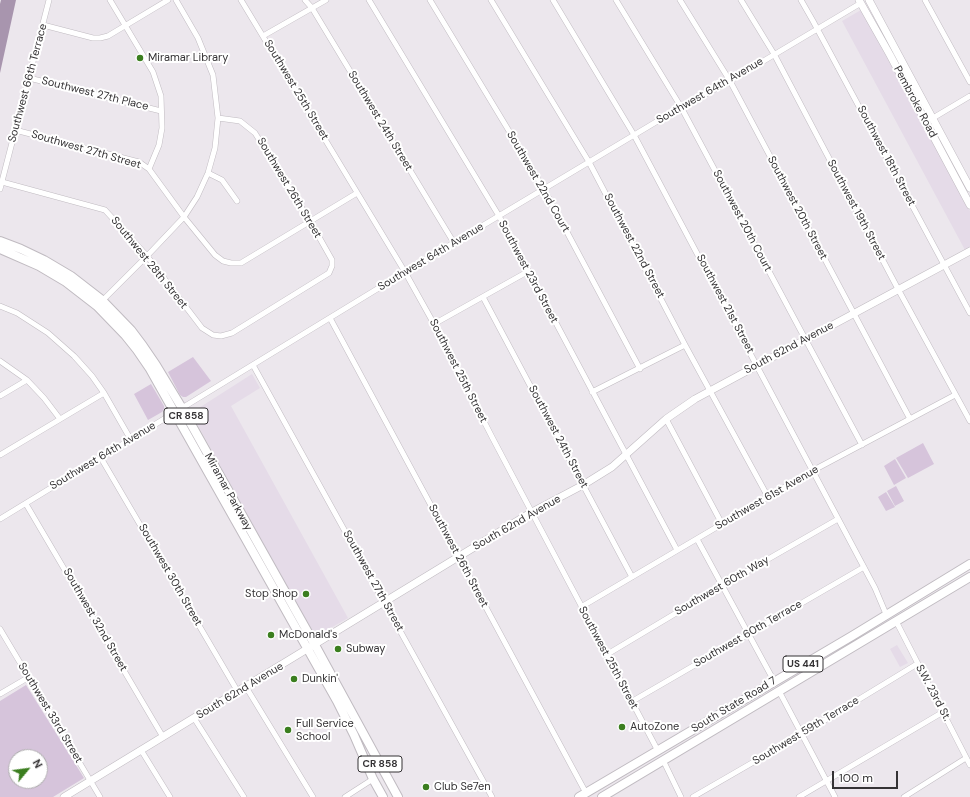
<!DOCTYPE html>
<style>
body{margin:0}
#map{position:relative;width:970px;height:797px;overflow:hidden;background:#ece7ed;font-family:"DM Sans",sans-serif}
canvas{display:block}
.north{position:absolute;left:8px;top:749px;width:40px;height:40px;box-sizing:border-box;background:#fff;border:1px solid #aeadae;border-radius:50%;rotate:61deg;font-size:11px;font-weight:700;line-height:16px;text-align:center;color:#353335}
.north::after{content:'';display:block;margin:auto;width:14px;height:18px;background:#3b7e1f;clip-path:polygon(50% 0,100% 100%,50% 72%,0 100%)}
.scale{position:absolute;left:832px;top:771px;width:66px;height:18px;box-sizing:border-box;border:2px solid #353335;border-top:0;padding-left:5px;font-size:12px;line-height:14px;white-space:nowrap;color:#353335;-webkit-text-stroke:3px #fff;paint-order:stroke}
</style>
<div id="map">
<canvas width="970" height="797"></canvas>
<div class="north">N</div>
<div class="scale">100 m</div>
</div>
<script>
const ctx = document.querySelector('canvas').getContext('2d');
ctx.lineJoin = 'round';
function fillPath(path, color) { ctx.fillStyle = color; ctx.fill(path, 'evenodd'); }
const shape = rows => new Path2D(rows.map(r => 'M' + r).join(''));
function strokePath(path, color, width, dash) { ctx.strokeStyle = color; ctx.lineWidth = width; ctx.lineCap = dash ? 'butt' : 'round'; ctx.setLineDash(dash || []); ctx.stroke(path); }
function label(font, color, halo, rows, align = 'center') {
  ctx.font = font + ' "DM Sans",sans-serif'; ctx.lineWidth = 4; ctx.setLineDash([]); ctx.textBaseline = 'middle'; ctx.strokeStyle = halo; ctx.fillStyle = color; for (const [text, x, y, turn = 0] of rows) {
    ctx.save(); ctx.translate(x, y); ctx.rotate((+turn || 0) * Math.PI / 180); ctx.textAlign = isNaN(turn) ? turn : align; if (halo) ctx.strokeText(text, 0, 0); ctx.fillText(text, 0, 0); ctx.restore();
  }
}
const built = shape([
 [861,10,970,211,970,247,965,250,842,21],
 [252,374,260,388,231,406,348,618,315,637,191,413],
 [897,645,908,663,900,667,890,649]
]);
const green = shape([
 [193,357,211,381,186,397,183,397,180,395,168,372],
 [151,384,164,406,164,409,162,412,148,420,134,394],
 [923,443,934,464,908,478,896,458],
 [895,459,906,478,894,485,884,466],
 [896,486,904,501,895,506,887,491],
 [886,492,895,507,886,511,878,497],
 [26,685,84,778,53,797,0,797,0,701],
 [16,757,40,757,40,781,16,781]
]);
const water = shape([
 [1,0,16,0,0,73,0,4]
]);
const street = shape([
 [110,0,153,72,161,96,162,128,159,145,149,169],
 [241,0,405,272,434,324,492,437,658,751],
 [305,0,312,8,454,243],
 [369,0,499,216,677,550],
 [430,0,544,189,640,369],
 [491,0,589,162,685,345,768,497],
 [553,0,634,135,875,588,886,614],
 [616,0,681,107,862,445],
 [680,0,730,81,910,419],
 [741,0,774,54,898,289,970,421],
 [801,0,813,21,970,313],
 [925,0,970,82],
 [43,25,93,38,100,38,108,36,168,0],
 [263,36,326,0],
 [29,78,161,111],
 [933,118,970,96],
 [15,130,139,162,149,169,184,217,215,255,223,261,231,263,241,263,357,193],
 [208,173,222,180,237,201],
 [2,182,105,210,147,256,202,328,213,335,221,336,232,333,329,273,332,266,332,260,310,221,255,133,240,121,218,118,213,75,198,38,176,0],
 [0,189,49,0],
 [483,297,632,577],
 [101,302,147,256,184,217,197,197,208,173,215,148,218,118],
 [0,306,17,313,48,333,74,356,92,376,104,393,131,440],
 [330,318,586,793],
 [434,324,527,272],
 [0,361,27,380,44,398,60,419],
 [253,365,492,797],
 [592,392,685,345],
 [0,396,27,380],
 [666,419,722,524],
 [0,455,104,393],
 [101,458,238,692],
 [26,504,163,737],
 [0,519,405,272,681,107,730,81,861,3],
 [697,539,774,681],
 [581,607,812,471,955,395],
 [896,621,970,765],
 [0,629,100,797],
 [606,655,723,585,838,519],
 [246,687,313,797],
 [779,691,835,797],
 [0,694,29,677],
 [631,702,864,567],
 [194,718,244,797],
 [141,750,170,797],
 [663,760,681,797],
 [345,797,373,779],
 [693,797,802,734,917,664],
 [799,797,943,712],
 [904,797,966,758]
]);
const secondary = shape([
 [859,0,890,55,970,205],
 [869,0,970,188],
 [64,797,532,512,583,485,612,467,666,419,695,399,970,251]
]);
const primary = shape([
 [0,241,21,249,44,260,71,276,102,300,131,330,143,346,156,365,182,408,315,645,398,797],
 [0,249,39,266,66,282,97,306,125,335,137,350,150,369,337,701,354,735,373,779,383,797],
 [579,797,852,636,970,564],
 [602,797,970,577]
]);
const markers = [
 [140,58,4,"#3b7e1f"],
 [306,594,4,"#3b7e1f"],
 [271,635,4,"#3b7e1f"],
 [338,649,4,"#3b7e1f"],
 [294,679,4,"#3b7e1f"],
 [622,727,4,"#3b7e1f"],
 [288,730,4,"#3b7e1f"],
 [426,787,4,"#3b7e1f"]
];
const shields = [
 [186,416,44],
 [803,664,40],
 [380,764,44]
];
const shieldNames = [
 ["CR 858",186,416],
 ["US 441",803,664],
 ["CR 858",380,764]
];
const poiNames = [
 ["Miramar Library",148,58],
 ["Stop Shop",298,594,"right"],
 ["McDonald's",279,635],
 ["Subway",346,649],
 ["Dunkin'",302,679],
 ["Full Service",296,724],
 ["School",296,737],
 ["AutoZone",630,727],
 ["Club Se7en",434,787]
];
const streetNames = [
 ["Southwest 66th Terrace",28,83,-75],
 ["Southwest 25th Street",296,90,59],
 ["Southwest 64th Avenue",710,91,-30],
 ["Southwest 27th Place",95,94,14],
 ["Pembroke Road",915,102,62],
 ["Southwest 24th Street",380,121,59],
 ["Southwest 27th Street",86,150,16],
 ["Southwest 18th Street",886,156,62],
 ["Southwest 22nd Court",538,182,60],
 ["Southwest 26th Street",289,188,59],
 ["Southwest 20th Street",797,208,62],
 ["Southwest 19th Street",856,210,62],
 ["Southwest 20th Court",742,221,62],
 ["Southwest 22nd Street",634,246,62],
 ["Southwest 64th Avenue",431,257,-31],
 ["Southwest 28th Street",149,263,51],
 ["Southwest 23rd Street",528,272,62],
 ["Southwest 21st Street",725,304,62],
 ["South 62nd Avenue",789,348,-28],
 ["Southwest 25th Street",458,371,63],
 ["Southwest 24th Street",558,437,62],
 ["Southwest 64th Avenue",103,456,-31],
 ["Miramar Parkway",228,492,61],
 ["Southwest 61st Avenue",767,498,-30],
 ["South 62nd Avenue",517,523,-30],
 ["Southwest 26th Street",458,556,62],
 ["Southwest 30th Street",170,575,60],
 ["Southwest 27th Street",373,581,61],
 ["Southwest 60th Way",722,586,-30],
 ["Southwest 32nd Street",95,620,60],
 ["Southwest 60th Terrace",748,634,-30],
 ["Southwest 25th Street",608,658,62],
 ["South 62nd Avenue",240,691,-31],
 ["S.W. 23rd St.",933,693,62],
 ["South State Road 7",734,705,-31],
 ["Southwest 33rd Street",50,713,59],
 ["Southwest 59th Terrace",806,731,-31]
];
fillPath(built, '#e5dbe8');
fillPath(green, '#d6c4db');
fillPath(water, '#a895ae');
strokePath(street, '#c0bbc1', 6);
strokePath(secondary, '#c0bbc1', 8);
strokePath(primary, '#c0bbc1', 10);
strokePath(street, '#fff', 5);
strokePath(secondary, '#fff', 7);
strokePath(primary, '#fff', 8);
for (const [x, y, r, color] of markers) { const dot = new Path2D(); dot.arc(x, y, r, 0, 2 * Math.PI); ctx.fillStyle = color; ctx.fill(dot); strokePath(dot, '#fff', 1.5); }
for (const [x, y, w] of shields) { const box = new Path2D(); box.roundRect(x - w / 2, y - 8, w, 16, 3); ctx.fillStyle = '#fff'; ctx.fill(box); strokePath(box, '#353335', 1); }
label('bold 10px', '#353335', null, shieldNames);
label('11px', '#353335', '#fff', poiNames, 'left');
label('11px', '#353335', '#fff', streetNames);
</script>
